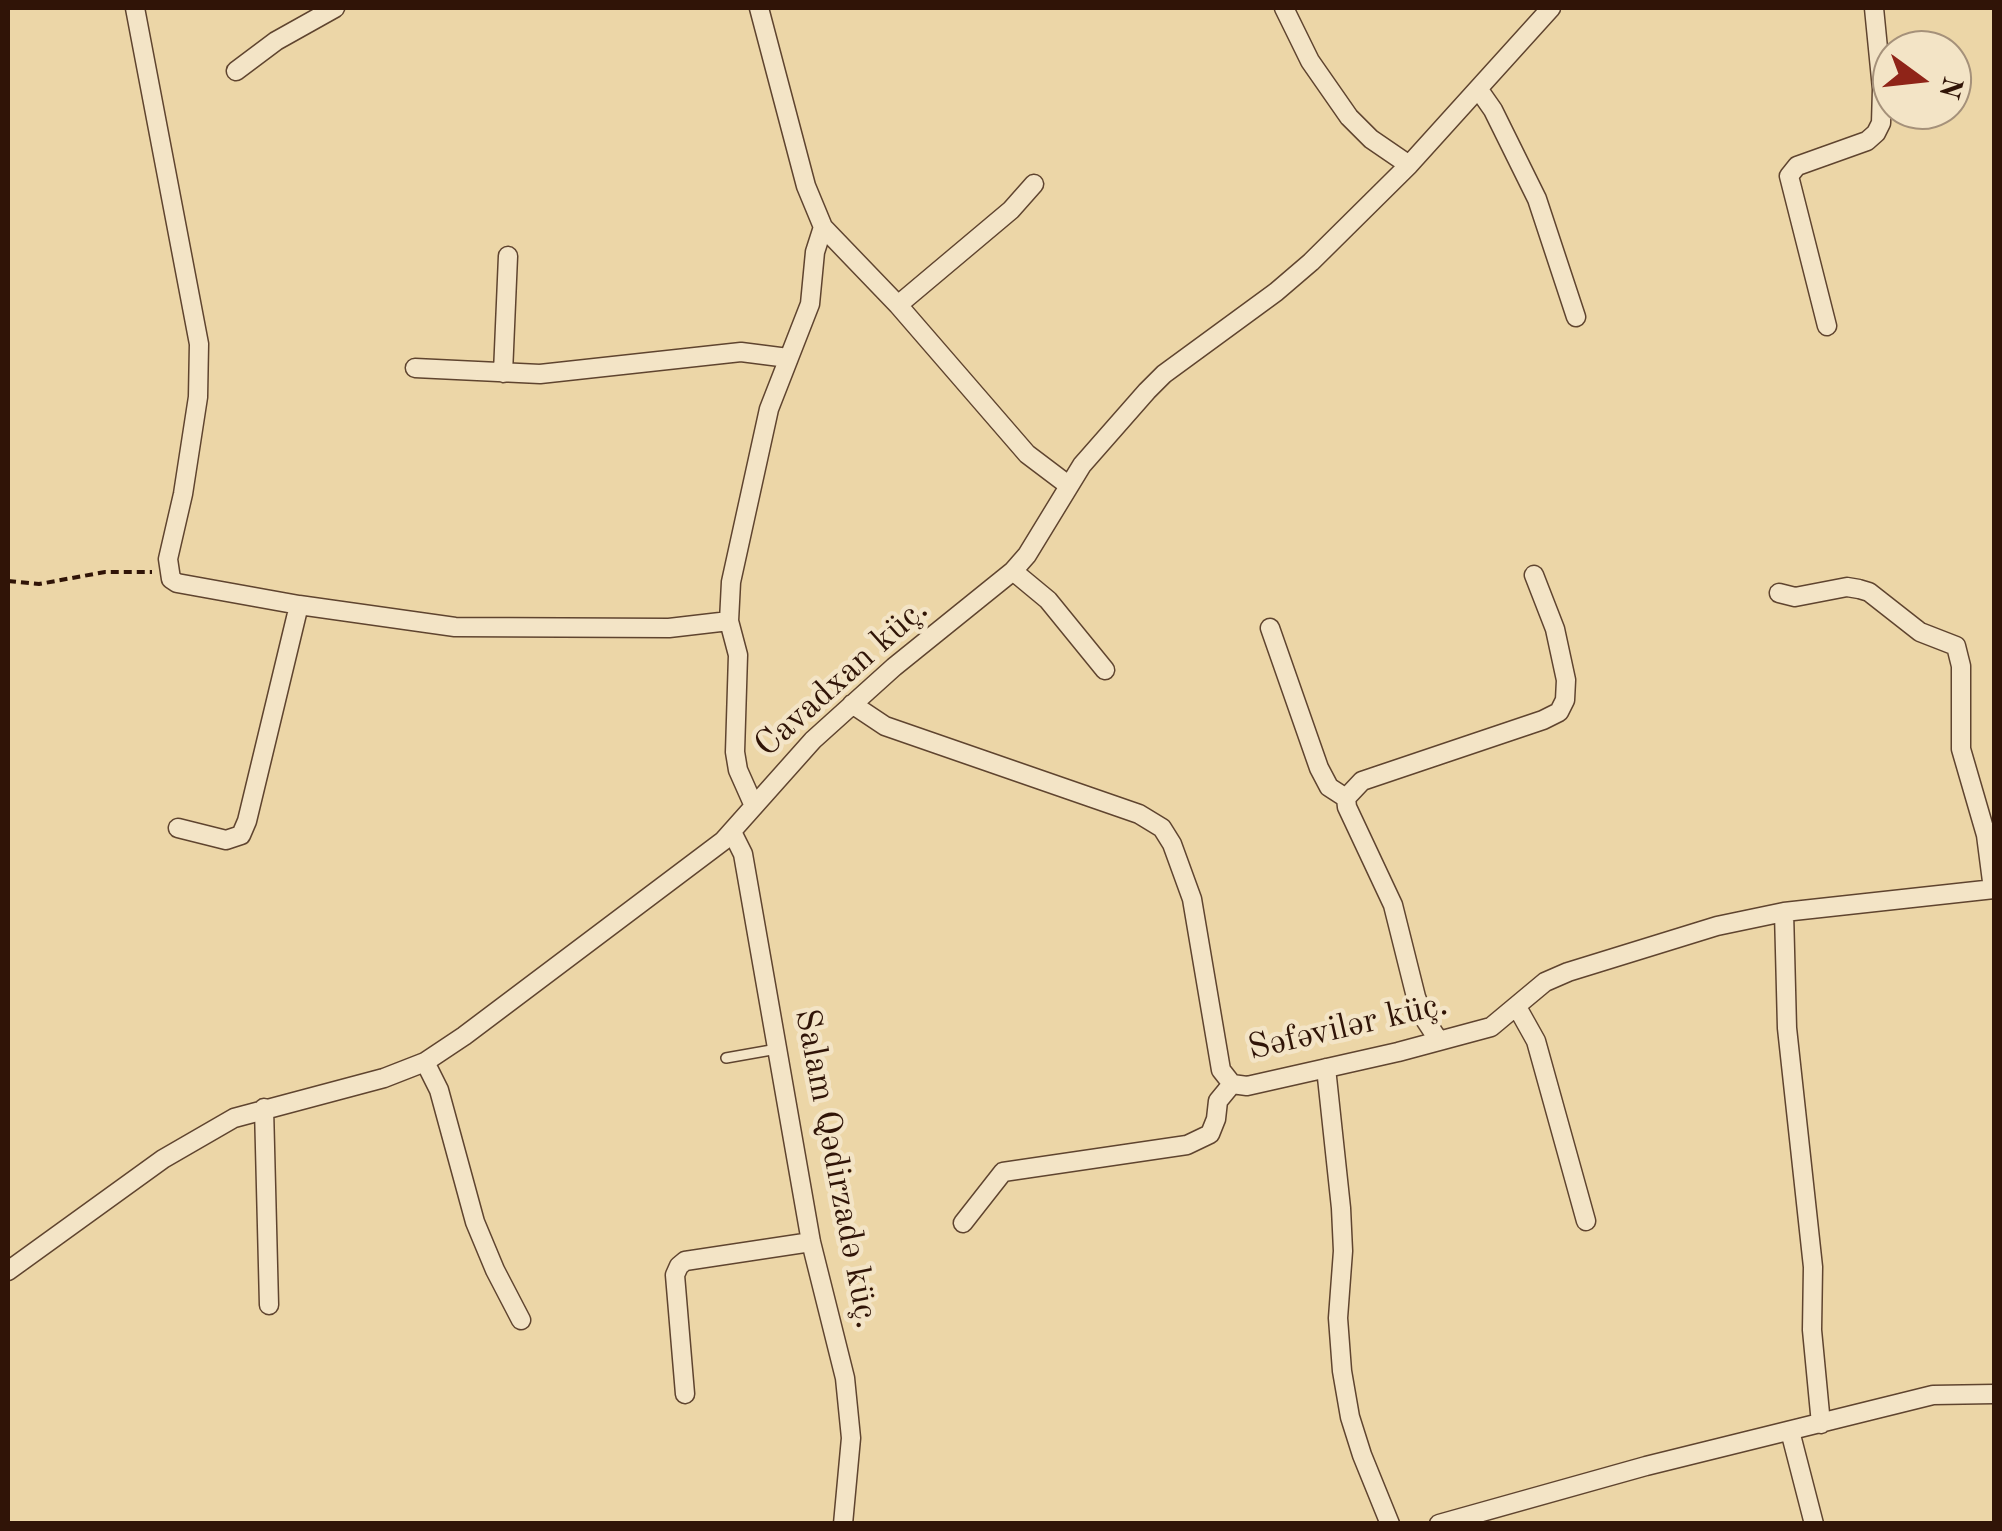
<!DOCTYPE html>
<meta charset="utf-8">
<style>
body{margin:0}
#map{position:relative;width:2002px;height:1531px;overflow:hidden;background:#ecd6a7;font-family:"Old Standard TT",serif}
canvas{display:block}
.frame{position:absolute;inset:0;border:10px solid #301407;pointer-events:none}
.north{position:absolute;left:1872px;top:30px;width:100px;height:100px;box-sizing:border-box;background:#f3e4c6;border:2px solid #a5917a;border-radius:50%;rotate:105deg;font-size:28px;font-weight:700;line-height:40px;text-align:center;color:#301407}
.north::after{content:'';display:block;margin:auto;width:35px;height:45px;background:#8f2418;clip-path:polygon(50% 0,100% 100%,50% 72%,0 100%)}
</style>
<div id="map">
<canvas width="2002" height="1531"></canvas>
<div class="frame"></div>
<div class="north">N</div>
</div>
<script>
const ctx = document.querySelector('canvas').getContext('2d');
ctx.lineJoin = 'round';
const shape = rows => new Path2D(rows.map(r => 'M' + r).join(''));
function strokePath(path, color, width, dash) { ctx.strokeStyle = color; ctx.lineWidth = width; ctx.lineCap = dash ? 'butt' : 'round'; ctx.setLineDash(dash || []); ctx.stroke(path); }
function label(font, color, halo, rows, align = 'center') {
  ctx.font = font + ' "Old Standard TT",serif'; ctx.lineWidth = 9; ctx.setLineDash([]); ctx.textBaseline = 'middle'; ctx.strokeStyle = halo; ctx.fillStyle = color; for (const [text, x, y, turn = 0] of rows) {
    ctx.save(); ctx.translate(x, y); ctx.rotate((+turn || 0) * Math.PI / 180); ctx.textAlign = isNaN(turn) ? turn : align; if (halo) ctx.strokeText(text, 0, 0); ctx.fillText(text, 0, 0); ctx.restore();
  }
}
const path = shape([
 [8,581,39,584,105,572,152,572]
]);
const lane = shape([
 [726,1058,777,1049]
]);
const street = shape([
 [135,8,199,344,198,397,183,494,168,559,171,579,177,583,299,605,455,627,669,628,729,621],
 [759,8,806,186,823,227,898,305,1027,454,1068,485],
 [1284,8,1310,61,1349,117,1371,139,1409,165],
 [236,71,276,41,335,8],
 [1479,90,1493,110,1537,199,1576,317],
 [898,305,1011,210,1034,184],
 [1827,326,1789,176,1797,166,1867,141,1876,133,1881,123,1882,89,1874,8],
 [415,368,540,374,741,352,788,358],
 [503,373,508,256],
 [1013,571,1048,600,1105,670],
 [1779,593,1795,597,1847,587,1859,589,1869,592,1920,632,1956,646,1961,666,1961,749,1986,835,1993,889],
 [1270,628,1319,768,1329,787,1346,798],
 [852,704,885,726,1139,814,1162,828,1172,844,1192,899,1221,1070,1232,1084,1247,1086,1398,1052,1491,1027,1545,982,1568,972,1717,926,1784,912,1994,889],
 [754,806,738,770,735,752,738,655,729,621,731,582,769,409,810,304,815,252,823,227],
 [178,828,226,840,241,835,247,821,299,605],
 [732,832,743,854,811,1242,845,1378,851,1438,843,1524],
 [1784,912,1787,1028,1813,1267,1812,1330,1821,1424],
 [1517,1007,1536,1041,1586,1221],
 [1439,1041,1424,1018,1416,997,1393,905,1347,807,1346,798,1362,781,1543,720,1559,712,1565,700,1566,680,1555,629,1534,575],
 [425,1062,439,1090,475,1222,495,1270,521,1320],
 [1326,1068,1341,1208,1343,1251,1338,1318,1342,1371,1350,1417,1362,1455,1390,1524],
 [264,1108,269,1305],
 [963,1223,1003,1172,1187,1145,1210,1134,1216,1119,1218,1101,1232,1084],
 [8,1271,163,1159,234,1118,384,1078,425,1062,464,1036,723,841,813,740,894,667,1013,571,1027,555,1082,465,1147,391,1164,374,1276,292,1311,262,1409,165,1551,8],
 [685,1394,675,1275,679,1266,685,1261,811,1242],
 [1790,1431,1814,1524],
 [1439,1524,1646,1466,1933,1395,1994,1394]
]);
const streetNames = [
 ["Cavadxan küç.",842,678,-42],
 ["Səfəvilər küç.",1348,1027,-13],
 ["Salam Qədirzadə küç.",836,1169,79]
];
strokePath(lane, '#5f442f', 12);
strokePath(street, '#5f442f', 21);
strokePath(path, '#301407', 4, [8, 5]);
strokePath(lane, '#f3e4c6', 9);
strokePath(street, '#f3e4c6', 18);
label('35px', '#301407', '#f3e4c6', streetNames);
</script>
